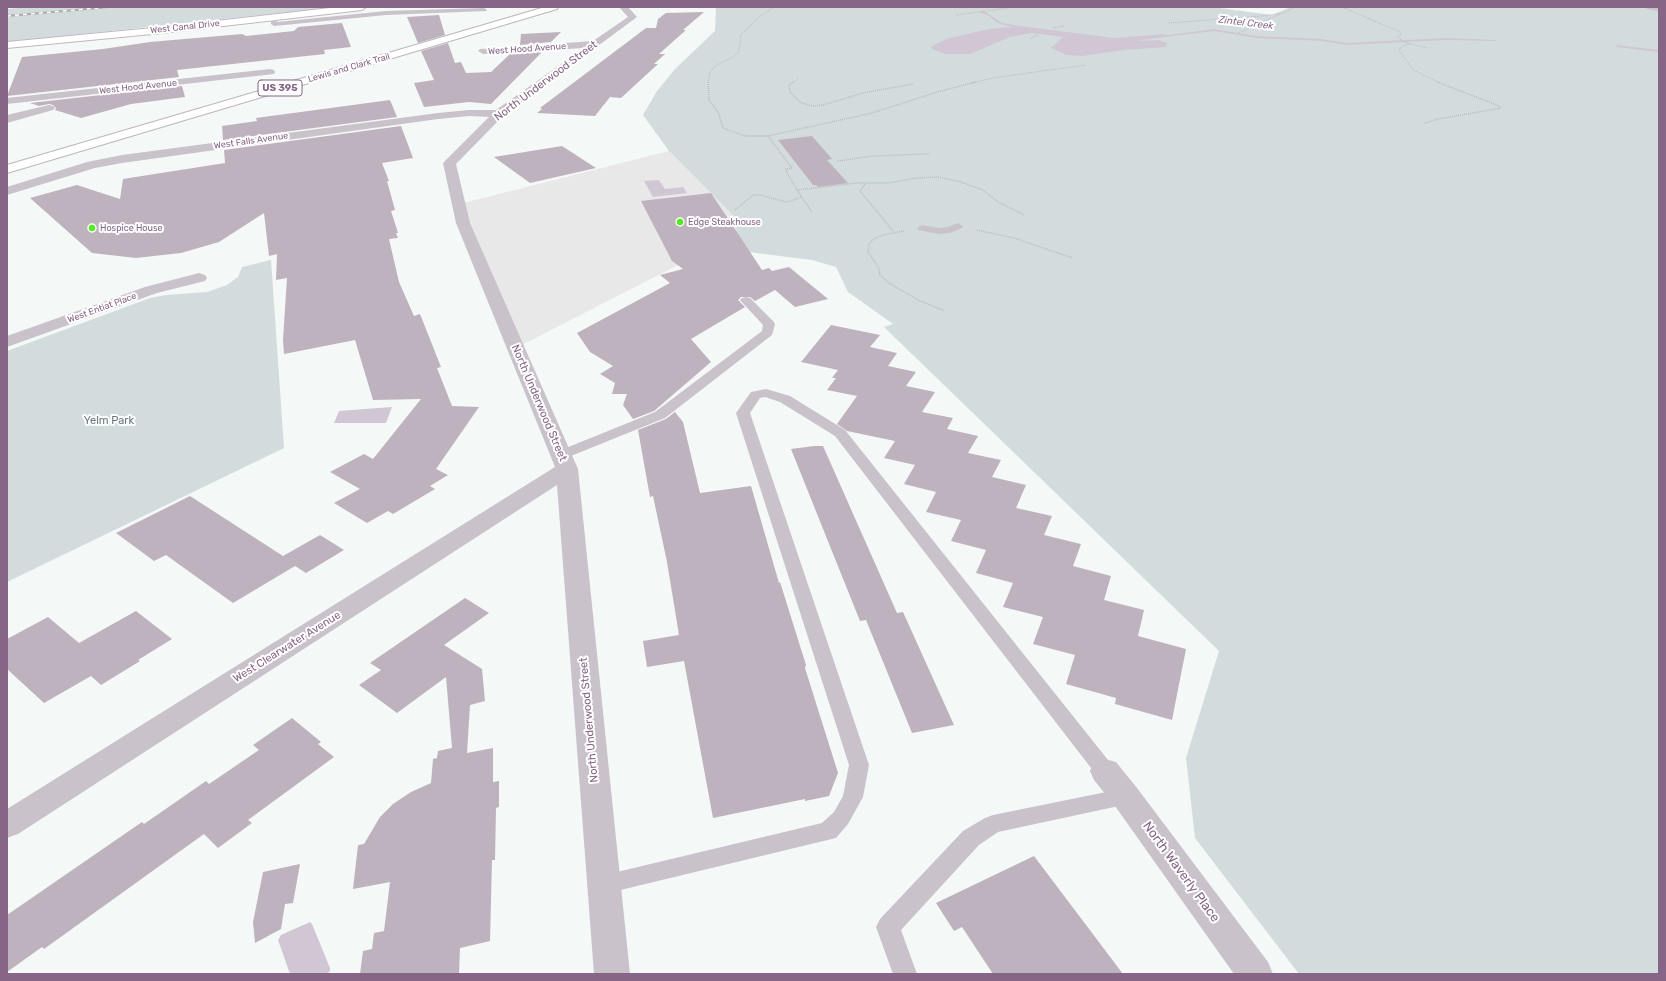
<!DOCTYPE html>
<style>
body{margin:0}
#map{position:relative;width:1666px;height:981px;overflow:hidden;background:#f4f8f6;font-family:Rubik,sans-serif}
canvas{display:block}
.frame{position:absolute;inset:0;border:8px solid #866587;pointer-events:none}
</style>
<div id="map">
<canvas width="1666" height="981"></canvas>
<div class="frame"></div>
</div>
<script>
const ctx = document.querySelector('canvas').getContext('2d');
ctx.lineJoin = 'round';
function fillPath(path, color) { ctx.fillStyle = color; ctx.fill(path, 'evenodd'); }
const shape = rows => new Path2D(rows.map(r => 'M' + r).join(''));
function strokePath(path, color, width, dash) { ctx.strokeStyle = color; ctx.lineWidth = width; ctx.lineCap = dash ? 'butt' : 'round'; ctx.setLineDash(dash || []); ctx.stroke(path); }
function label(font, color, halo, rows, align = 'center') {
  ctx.font = font + ' Rubik,sans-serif'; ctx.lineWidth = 4; ctx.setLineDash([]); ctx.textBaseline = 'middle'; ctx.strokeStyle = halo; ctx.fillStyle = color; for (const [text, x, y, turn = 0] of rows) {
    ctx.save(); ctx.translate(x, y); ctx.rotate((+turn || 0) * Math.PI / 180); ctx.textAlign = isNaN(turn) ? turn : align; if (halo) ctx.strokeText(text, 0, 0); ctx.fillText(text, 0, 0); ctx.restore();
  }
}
const built = shape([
 [669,151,740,221,733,241,723,242,516,348,459,204]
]);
const green = shape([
 [30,7,336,7,7,42,7,9],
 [716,7,1212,7,1272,15,1291,7,1638,7,1659,9,1659,974,1299,974,1195,838,1186,758,1219,651,884,327,893,324,848,292,836,267,812,260,748,252,733,240,739,221,669,151,643,115,657,91,675,69,715,31],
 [271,260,284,448,7,582,7,351,150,298,166,295,207,292,227,285,238,277,242,267]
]);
const water = shape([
 [984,11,1002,23,1020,26,1115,38,1164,34,1172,36,1136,41,1158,40,1167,43,1166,47,1124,50,1083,56,1066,55,1051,48,1063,37,1032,33,1010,37,970,54,945,54,932,49,931,47,938,43,949,38,989,29,1012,27,997,23,989,16,979,12],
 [659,180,665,189,683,187,687,193,653,197,644,181],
 [392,407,386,423,334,423,339,411],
 [310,922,312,924,330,968,330,971,327,974,290,974,278,940,281,935]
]);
const stream = shape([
 [1214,29,1256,36,1322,39,1347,43,1446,38,1496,40,1494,41,1446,40,1347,45,1322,41,1256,38,1214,31,1156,38,1154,37,1214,29],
 [1617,45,1659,50,1659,52,1616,47,1617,45]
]);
const building = shape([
 [704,12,683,30,686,30,659,54,665,54,654,64,658,64,621,98,610,97,595,116,537,113,542,109,540,108,646,28,656,28,658,19,666,13],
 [439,15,445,35,418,43,407,17],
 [342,23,351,47,324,50,325,54,177,70,179,77,7,96,22,57,103,49,150,42,242,34,246,36,294,31,298,27],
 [561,32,551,42,520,45,521,34],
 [448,43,455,63,461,62,466,73,491,72,510,54,542,52,491,104,469,102,424,107,414,83,434,80,421,51],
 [182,86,185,97,131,104,81,118,55,110,56,108,53,105,49,104,39,106,30,103],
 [390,100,397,117,223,140,222,126,257,121,256,118],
 [401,126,413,158,382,163,389,181,387,181,395,210,391,211,398,233,396,233,398,238,389,239,399,282,414,316,420,314,441,367,437,368,452,406,479,407,436,469,448,475,430,486,435,489,393,514,388,511,367,523,334,503,360,489,330,472,364,454,373,459,421,399,373,400,355,340,284,354,283,340,287,278,276,280,277,254,269,256,264,213,219,242,181,253,136,258,92,253,30,198,77,185,120,199,123,179,225,163,224,150],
 [812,136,832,159,827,160,848,183,818,187,816,185,813,185,778,140],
 [562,146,596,168,530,183,494,157],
 [711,193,762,270,769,268,772,271,789,267,828,299,795,307,775,290,755,301,750,297,741,297,738,300,745,307,691,339,711,362,654,411,633,419,623,405,627,394,612,394,615,383,600,374,613,366,590,352,577,333,670,283,660,275,683,269,672,261,641,201],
 [831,325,880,335,870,347,897,353,888,366,916,372,906,386,935,392,922,412,953,418,947,429,978,436,968,453,1001,460,992,477,1026,485,1016,508,1052,516,1044,535,1081,544,1073,566,1111,576,1104,600,1144,610,1138,636,1186,649,1172,720,1115,704,1116,698,1066,684,1075,655,1033,644,1043,617,1003,607,1013,583,976,573,986,550,951,541,961,520,926,512,936,492,904,484,915,465,884,458,895,441,847,431,837,424,857,396,827,390,836,378,832,378,838,370,801,362],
 [675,412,683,422,700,493,751,486,779,583,780,582,806,665,805,668,838,773,829,796,805,801,805,799,713,818,684,661,647,667,643,641,679,635,667,562,653,496,650,497,638,430,666,419],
 [814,446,823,446,897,613,903,612,954,725,912,733,866,620,860,621,791,449],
 [190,496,283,556,320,535,344,550,306,573,295,566,233,603,166,555,154,561,116,533],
 [465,598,489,613,444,645,482,669,485,701,470,705,467,753,493,748,493,782,499,781,499,807,496,808,495,860,492,860,490,941,460,948,459,974,360,974,363,951,372,949,374,933,384,931,390,882,353,889,358,845,364,844,380,817,393,804,411,792,431,783,433,759,437,758,438,751,452,748,446,677,397,713,359,685,381,670,370,663],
 [136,611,172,639,138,660,140,661,101,685,91,676,44,703,7,669,7,639,48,617,79,643],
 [292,718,321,742,318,744,334,757,248,820,252,823,218,848,204,834,44,949,42,947,7,972,7,915,142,822,144,824,206,781,209,784,259,750,253,745],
 [1034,856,1123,974,993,974,962,927,954,931,936,903],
 [300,864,293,903,285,904,281,929,255,943,253,922,263,872]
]);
const pathFar1 = shape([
 [1342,7,1400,32,1401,34,1397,37,1404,42,1426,48],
 [956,15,1015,7],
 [1169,23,1262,16,1284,13,1295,7],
 [1053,28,1064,26],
 [1239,33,1280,14],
 [1030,39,1039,34],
 [1409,44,1401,47,1399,50,1413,70,1440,83],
 [708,83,710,72,715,66,735,56,739,51,741,35,759,17,774,7],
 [792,83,798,79],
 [972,83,993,78,1086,65]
]);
const path = shape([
 [708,82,709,100,718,112,723,128,745,136,768,136,872,113,937,92,976,82],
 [793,82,789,85,790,92,801,103,813,106,823,105,863,93,913,84],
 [1425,123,1438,119,1501,108,1497,105,1437,82],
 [768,136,792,168,786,169,786,171,797,190,857,183,888,183,917,178,938,177,961,182,983,190,998,202,1024,215],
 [838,161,872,156,929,154],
 [865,184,860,191,894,232],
 [797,190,812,212],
 [735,210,753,195,760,195,787,202,802,197],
 [977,230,1014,238,1073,258],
 [904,231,883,235,874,239,869,244,868,252,878,267,880,272,879,274,889,283,918,300,945,311]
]);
const lane = shape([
 [484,8,487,10,486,11,386,15,274,26,271,24,271,17,274,15,277,17,277,22,386,11,484,8],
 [958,223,963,226,962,228,950,233,939,234,918,230,917,228,922,225,939,228,948,227,958,223],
 [746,297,750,298,773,321,775,324,772,335,665,418,566,458,561,459,556,458,554,455,556,452,655,412,762,331,763,325,740,300,742,298,746,297],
 [766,389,790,396,845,430,1112,765,1115,771,1112,777,1105,779,1098,777,835,436,780,402,765,397,760,398,750,413,869,765,863,797,848,824,836,838,604,894,596,891,593,884,596,877,822,823,834,812,843,796,849,765,736,413,751,392,766,389],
 [1126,788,1133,791,1136,797,1133,803,998,832,979,845,901,930,917,974,893,974,876,927,880,919,963,831,985,818,993,815,1126,788]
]);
const street = shape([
 [619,7,628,7,637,17,503,116,456,164,470,223,578,469,630,974,594,974,557,485,18,834,7,838,7,809,555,467,456,223,443,163,489,117,469,116,438,119,122,163,95,168,7,195,7,187,87,162,122,155,438,113,469,110,496,110,584,48,483,54,478,51,480,49,593,41,628,17,619,7],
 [1646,7,1659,7,1659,11,1647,9,1646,7],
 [270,69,274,70,275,72,274,74,7,104,7,98,270,69],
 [49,105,53,106,55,108,53,110,7,123,7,115,49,105],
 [199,273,205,275,207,278,205,281,157,293,7,347,7,336,145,287,199,273],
 [1105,759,1116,762,1137,788,1268,962,1273,974,1234,974,1115,806,1094,780,1090,771,1094,762,1105,759]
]);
const secondary = shape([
 [339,7,366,7,362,10,163,33,7,48,7,42,163,27,339,7]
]);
const highway = shape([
 [545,7,558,7,557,9,7,173,7,165,545,7]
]);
const rail = shape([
 [7,16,109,7]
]);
const markers = [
 [680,222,4,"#53ec20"],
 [92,228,4,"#53ec20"]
];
const farStreetnames = [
 ["West Canal Drive",185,27,-6],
 ["West Hood Avenue",527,49,-4],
 ["Lewis and Clark Trail",349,68,-16],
 ["West Hood Avenue",138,87,-6],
 ["West Falls Avenue",251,141,-8],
 ["West Entiat Place",102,308,-20]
];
const farPoinames = [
 ["Edge Steakhouse",688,222],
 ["Hospice House",100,228]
];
const farWaternames = [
 ["Zintel Creek",1246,23,7]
];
const shields = [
 [280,88,44]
];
const shieldNames = [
 ["US 395",280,88]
];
const streetNames = [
 ["North Underwood Street",546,81,-37],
 ["North Underwood Street",539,403,67],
 ["West Clearwater Avenue",287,647,-32],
 ["North Underwood Street",589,720,-95]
];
const parkNames = [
 ["Yelm Park",109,421]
];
const nearStreetnames = [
 ["North Waverly Place",1181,872,54]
];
fillPath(built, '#e8e8e9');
fillPath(green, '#d3dcdd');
fillPath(water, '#d1c7d4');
fillPath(stream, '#d1c7d4');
fillPath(building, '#beb2bf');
strokePath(secondary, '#c1b7c1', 2);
strokePath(highway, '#bdb5bd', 2);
strokePath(pathFar1, '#c0bac0', 1, [1, 1]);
strokePath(path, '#c0bac0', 1.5, [1, 1]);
fillPath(lane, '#cac2cb');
fillPath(street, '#cac2cb');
fillPath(secondary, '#fff');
fillPath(highway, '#fff');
strokePath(rail, '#b1a5b1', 2);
strokePath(rail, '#fff', 1.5, [4]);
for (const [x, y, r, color] of markers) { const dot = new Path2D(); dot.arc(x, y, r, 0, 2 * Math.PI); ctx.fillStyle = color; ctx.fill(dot); strokePath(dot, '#fff', 1.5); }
label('9px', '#866587', '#fff', farStreetnames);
label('9px', '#866587', '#fff', farPoinames, 'left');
label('italic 10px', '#896b91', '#fff', farWaternames);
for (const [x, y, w] of shields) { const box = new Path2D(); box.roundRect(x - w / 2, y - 8, w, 16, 3); ctx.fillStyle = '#fff'; ctx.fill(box); strokePath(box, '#866587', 1); }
label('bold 10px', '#866587', null, shieldNames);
label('11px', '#866587', '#fff', streetNames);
label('11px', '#64767e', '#fff', parkNames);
label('13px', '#866587', '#fff', nearStreetnames);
</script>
